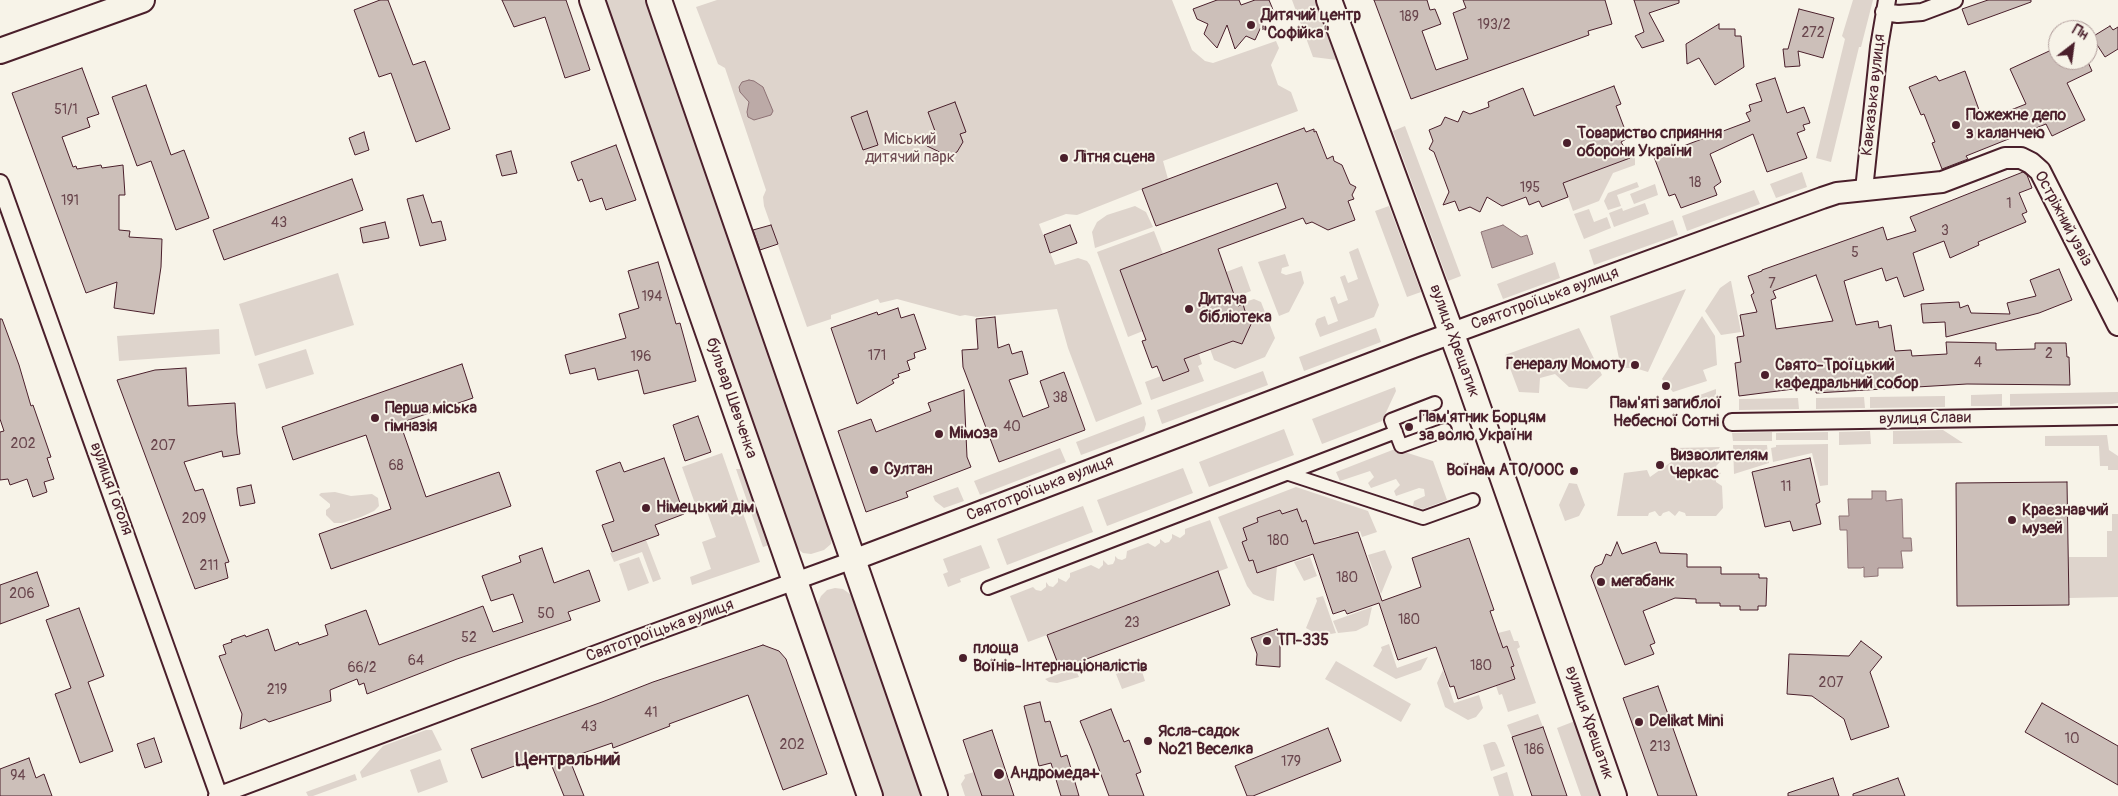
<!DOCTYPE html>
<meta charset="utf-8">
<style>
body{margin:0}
#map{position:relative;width:2118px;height:796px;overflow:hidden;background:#f7f3e8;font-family:Pangolin,sans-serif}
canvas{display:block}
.north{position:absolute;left:2048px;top:20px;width:50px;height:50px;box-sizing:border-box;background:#f7f3e8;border:1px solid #b29e9c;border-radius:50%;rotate:30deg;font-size:14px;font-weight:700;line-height:20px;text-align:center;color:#4a1f2b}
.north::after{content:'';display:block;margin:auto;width:18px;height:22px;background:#4a1f2b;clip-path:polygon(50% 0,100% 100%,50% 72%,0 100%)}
</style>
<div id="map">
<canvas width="2118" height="796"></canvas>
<div class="north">Пн</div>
</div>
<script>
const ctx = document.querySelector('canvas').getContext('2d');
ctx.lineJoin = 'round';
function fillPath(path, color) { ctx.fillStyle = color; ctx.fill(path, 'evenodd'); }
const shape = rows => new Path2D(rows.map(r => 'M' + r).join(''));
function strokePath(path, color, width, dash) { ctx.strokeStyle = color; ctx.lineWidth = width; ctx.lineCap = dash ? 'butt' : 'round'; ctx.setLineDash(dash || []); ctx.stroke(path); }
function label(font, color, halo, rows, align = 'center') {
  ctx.font = font + ' Pangolin,sans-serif'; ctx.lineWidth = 4; ctx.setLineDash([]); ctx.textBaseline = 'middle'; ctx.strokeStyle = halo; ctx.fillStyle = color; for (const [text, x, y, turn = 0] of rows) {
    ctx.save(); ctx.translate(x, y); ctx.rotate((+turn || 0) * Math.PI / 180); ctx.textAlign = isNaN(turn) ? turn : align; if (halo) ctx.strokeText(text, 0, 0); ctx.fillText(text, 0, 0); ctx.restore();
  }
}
const green = shape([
 [604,0,647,0,832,533,831,544,824,550,811,554,803,553,797,548,792,541],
 [717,0,1172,0,1192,50,1205,61,1213,63,1276,41,1279,48,1271,65,1278,85,1291,92,1298,111,1163,161,1168,179,1077,215,1066,214,1039,224,1055,265,1078,258,1087,261,1090,265,1142,404,1096,422,1068,348,1057,309,977,317,965,315,960,316,897,299,880,303,878,299,831,315,831,319,807,327,764,206,763,197,766,190,725,68,718,64,696,7],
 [1292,0,1315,0,1337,60,1313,57],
 [1853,0,1873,0,1861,47,1859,47,1831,162,1816,158,1845,39,1842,36],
 [1405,126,1461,276,1448,281,1393,131],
 [1635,156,1635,165,1613,173,1599,201,1573,211,1563,183],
 [1802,172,1807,187,1776,198,1770,184],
 [1637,182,1639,187,1617,195,1621,206,1608,210,1604,201,1608,193],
 [1655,184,1658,195,1634,204,1630,194],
 [1754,190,1760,204,1687,231,1682,216],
 [1645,203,1649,214,1614,227,1609,213,1622,208,1623,211],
 [1135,206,1146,212,1153,227,1095,248,1092,232,1097,222,1107,215],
 [1389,206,1421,292,1407,297,1375,211],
 [1589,209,1594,222,1607,217,1611,228,1584,239,1574,214],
 [1673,220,1678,235,1594,265,1589,250],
 [1154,231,1163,254,1120,270,1143,331,1128,337,1097,252],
 [1358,248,1379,305,1374,317,1320,337,1315,324,1317,319,1325,316,1328,325,1338,321,1330,298,1335,296,1338,304,1348,300,1340,277,1345,275,1348,283,1358,279,1349,252],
 [1285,254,1289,266,1282,268,1281,273,1286,275,1301,271,1304,283,1289,312,1279,316,1258,262],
 [1555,262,1560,278,1503,299,1497,284],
 [1242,266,1251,291,1235,297,1226,272],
 [338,273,354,325,255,356,239,304],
 [1730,281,1731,281,1741,332,1721,335,1705,311,1720,288],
 [1686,289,1648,372,1635,368,1621,368,1610,316],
 [1254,299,1261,302,1275,338,1265,357,1235,369,1214,360,1210,349,1233,341,1242,344,1252,322,1247,320,1250,313,1245,311,1242,303],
 [1702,316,1715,336,1717,365,1703,370,1707,381,1673,392,1662,379],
 [1376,328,1381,342,1304,371,1299,357],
 [1579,328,1602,375,1587,389,1569,387,1555,374,1540,378,1539,393,1519,392,1505,355],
 [219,329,220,354,119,361,117,336],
 [306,349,314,374,266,389,258,364],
 [1199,354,1202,364,1198,366,1204,381,1151,400,1145,382,1161,376,1163,381,1189,371,1183,357],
 [1263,371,1268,385,1162,424,1157,410],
 [1395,387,1396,391,1382,421,1322,444,1312,419],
 [1716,389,1716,405,1681,406,1681,402],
 [2118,392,2118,403,2112,404,2010,406,2010,394],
 [2002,394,2002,406,1971,406,1971,395],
 [1945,396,1945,407,1870,408,1870,397],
 [1864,397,1865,408,1816,409,1816,398],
 [1798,398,1799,409,1739,410,1739,399],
 [1144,416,1146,424,1144,431,1140,433,1081,455,1076,442],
 [1284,429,1294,455,1209,487,1199,462],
 [1943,430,1963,443,1893,444,1893,431],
 [1870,431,1871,444,1839,445,1839,432],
 [1772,432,1772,441,1733,441,1732,433],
 [1828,432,1828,440,1776,440,1776,433],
 [2107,435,2109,450,2118,456,2118,470,2108,470,2108,466,2100,466,2099,446,2045,446,2045,436],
 [1828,444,1828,485,1820,486,1812,453,1773,462,1771,448,1776,447,1776,445],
 [1733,445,1767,445,1769,463,1734,474],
 [1720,447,1715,453,1715,456,1721,461,1716,466,1718,472,1721,473,1716,478,1716,482,1722,486,1723,508,1716,516,1686,516,1685,513,1679,511,1675,516,1669,511,1663,513,1661,516,1659,516,1655,511,1649,513,1648,516,1617,516,1624,473,1647,470,1650,477,1674,460,1669,455,1674,448],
 [1060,448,1066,462,980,495,974,481],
 [1395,449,1433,461,1447,500,1423,509,1413,506,1414,501,1425,496,1424,489,1419,488,1396,496,1394,491,1400,485,1396,479,1371,488,1368,483,1374,477,1370,471,1340,481,1336,472],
 [722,453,760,562,692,585,690,577,711,569,702,542,716,537,706,509,698,512,682,467],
 [1183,468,1193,493,1107,526,1097,500],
 [736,469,743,469,769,545,763,547],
 [1569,483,1577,484,1585,505,1579,516,1565,521,1559,505],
 [958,487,964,501,944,508,935,501,933,496],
 [1296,487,1368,511,1377,532,1362,537,1360,531,1340,538,1339,536,1331,538,1313,554,1308,541,1313,539,1306,520,1302,522,1297,509,1282,514,1280,510,1257,518,1258,522,1243,528,1247,540,1249,561,1253,560,1257,573,1277,566,1274,601,1267,600,1253,594,1247,586,1218,517],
 [335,492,351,496,372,494,378,498,379,506,374,511,361,517,342,523,334,523,326,515,326,510,330,507,330,504,319,495,321,493],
 [1083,506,1093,532,1007,565,997,539],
 [2112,514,2118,514,2118,597,2069,598,2069,557,2107,557,2107,531,2112,531],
 [1210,520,1228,568,1028,642,1010,596,1033,587,1036,590,1041,591,1046,587,1046,582,1049,586,1053,587,1058,582,1058,578,1066,582,1070,577,1070,573,1091,565,1099,569,1103,565,1103,560,1108,565,1113,564,1115,560,1115,556,1118,559,1122,560,1126,558,1127,551,1148,543,1155,547,1160,543,1160,539,1165,543,1169,542,1172,538,1172,534,1180,538,1185,534,1185,529],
 [646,540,661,579,653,582,642,552,614,562,610,553],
 [981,545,990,568,960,579,961,582,948,587,943,574,948,572,943,559],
 [1385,550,1392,567,1381,594,1368,555],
 [639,557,649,583,628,591,619,564],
 [1310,557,1317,576,1304,581,1294,562],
 [835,588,843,589,854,597,923,796,882,796,819,613,818,603,821,596,827,590],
 [1323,596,1336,633,1320,636,1306,628,1317,601,1316,598],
 [1372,607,1368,625,1356,631,1338,633,1333,621],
 [1510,630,1514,641,1518,641,1520,647,1517,649,1536,703,1508,712,1502,694,1499,695,1496,686,1515,679,1511,667,1514,665,1508,647,1503,648,1498,633],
 [1389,644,1397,668,1428,657,1421,670,1396,679,1373,666,1382,650,1381,647],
 [1336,661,1411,704,1401,722,1325,679],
 [1140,665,1145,681,1122,689,1116,674],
 [1075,668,1079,677,1057,683,1049,682,1045,679],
 [1443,670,1454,703,1479,695,1483,708,1476,717,1468,720,1445,707,1437,683],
 [1538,714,1543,727,1512,737,1507,725],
 [1575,721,1601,796,1581,796,1557,728],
 [426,730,432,730,442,750,362,778,360,772,383,746],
 [1492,742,1495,742,1497,745,1505,766,1491,771,1483,745],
 [440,759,448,782,418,793,410,770],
 [974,772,982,796,965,796,961,784,965,778,964,775],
 [1507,772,1514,796,1499,796,1493,777],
 [355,774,357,780,313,796,308,796,306,792]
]);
const water = shape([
 [749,80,754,81,763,87,773,111,771,115,754,120,748,117,747,112,749,102,740,92,739,87,742,82,749,80],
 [1503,225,1521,237,1527,235,1533,254,1492,268,1481,232,1503,225],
 [1872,491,1886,491,1886,501,1902,499,1903,538,1911,538,1912,551,1901,551,1903,568,1878,568,1878,576,1864,577,1864,567,1861,568,1848,568,1847,530,1840,530,1839,516,1849,516,1848,499,1872,499,1872,491]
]);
const building = shape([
 [380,0,388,0,413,65,425,61,450,129,416,142,391,73,379,77,354,10,380,0],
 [502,0,566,0,590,70,565,78,545,17,514,27,502,0],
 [1217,0,1239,0,1241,5,1255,0,1269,0,1276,17,1266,16,1255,40,1246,36,1235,49,1227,25,1217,48,1204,34,1208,24,1197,19,1193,9,1217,0],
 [1374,0,1427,0,1430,10,1435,9,1441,24,1422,31,1436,70,1468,59,1453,13,1466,8,1463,0,1605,0,1612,24,1588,31,1589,35,1411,99,1374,0],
 [1634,0,1679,0,1679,3,1649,13,1664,41,1642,48,1635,36,1644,32,1634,0],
 [1988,0,2031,0,2031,2,1968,25,1962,9,1988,0],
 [1799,9,1834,18,1823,58,1798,51,1800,66,1785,67,1783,49,1788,49,1799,9],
 [1719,24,1719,29,1735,29,1735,36,1741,36,1744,67,1715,85,1699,58,1687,64,1686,44,1719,24],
 [2110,26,2113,30,2118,27,2118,49,2105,57,2092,37,2110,26],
 [2058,47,2058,60,2087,60,2092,71,2067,83,2085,120,2052,136,2046,124,1966,156,1968,159,1942,169,1932,143,1935,142,1924,114,1921,115,1909,87,1936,76,1939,81,1965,71,1983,121,2026,104,2010,69,2058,47],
 [82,68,99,114,87,118,90,127,62,137,73,167,76,166,77,169,101,165,102,168,123,165,125,195,119,195,119,230,130,231,129,237,162,239,161,267,154,314,114,308,117,282,86,293,12,93,82,68],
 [1775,78,1787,113,1804,107,1810,123,1803,125,1805,130,1797,133,1807,158,1767,172,1753,134,1710,154,1721,182,1714,187,1717,195,1681,208,1675,194,1669,196,1654,157,1750,121,1746,113,1751,111,1749,105,1762,101,1756,84,1775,78],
 [146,85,171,155,184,150,209,218,176,230,151,161,137,166,112,97,146,85],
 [1614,86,1621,104,1616,106,1628,138,1621,142,1630,158,1563,183,1568,197,1542,207,1539,201,1529,205,1526,197,1502,206,1487,197,1480,212,1470,207,1459,211,1455,201,1443,205,1449,192,1434,152,1429,149,1433,141,1429,130,1441,125,1445,117,1458,122,1463,111,1470,114,1489,107,1488,102,1523,88,1534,116,1614,86],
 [955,102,966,132,960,134,963,142,957,152,948,156,927,146,923,136,935,131,928,112,955,102],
 [867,111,878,145,863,150,851,117,867,111],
 [1304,128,1306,132,1314,129,1314,132,1316,131,1327,159,1333,156,1334,161,1342,165,1350,184,1356,187,1352,195,1354,199,1348,201,1355,220,1328,230,1312,222,1306,224,1303,218,1218,249,1238,306,1243,304,1245,311,1250,313,1247,320,1252,322,1242,344,1233,341,1184,359,1189,371,1163,381,1157,366,1152,368,1142,341,1146,340,1120,270,1286,208,1277,183,1156,226,1142,189,1304,128],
 [364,132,369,150,355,155,349,138,364,132],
 [616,145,636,200,606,210,602,198,590,202,582,179,578,181,571,162,616,145],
 [511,151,517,173,502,176,496,155,511,151],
 [2023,172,2027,175,2032,188,2019,193,2027,212,2022,214,2026,222,1978,242,1979,245,1950,258,1944,241,1913,253,1924,290,1904,297,1897,277,1886,281,1882,268,1844,281,1856,325,1878,321,1879,328,1891,325,1895,351,1911,350,1912,356,1947,354,1946,342,1996,343,1996,350,2035,349,2035,343,2066,343,2067,357,2069,357,2070,385,1967,384,1816,393,1817,386,1739,396,1735,363,1741,362,1737,337,1744,336,1740,315,1757,312,1751,295,1754,293,1748,276,1762,271,1762,270,1883,227,1887,240,1916,231,1910,217,2023,172],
 [1816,275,1833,321,1776,329,1771,300,1776,298,1773,291,1816,275],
 [352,179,363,210,224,260,213,230,352,179],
 [423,195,432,223,441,221,446,240,420,246,407,199,423,195],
 [385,222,389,238,363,243,360,228,385,222],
 [771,225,778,244,760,250,753,230,771,225],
 [1070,225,1077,243,1050,253,1044,235,1070,225],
 [658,262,676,324,680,323,696,381,644,394,638,370,598,380,595,368,570,374,565,355,626,338,619,314,639,308,628,271,658,262],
 [2059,269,2072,300,2039,313,1946,337,1945,322,1923,323,1921,304,1959,302,1960,308,1968,305,1971,313,2010,314,2007,303,2036,296,2030,280,2059,269],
 [898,308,901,318,914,314,926,349,914,353,915,358,907,361,910,370,898,374,899,377,892,380,894,383,857,404,831,328,877,312,878,315,898,308],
 [995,317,998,348,1009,344,1012,354,1022,351,1028,374,1009,380,1023,417,1049,407,1040,381,1064,372,1085,430,999,462,963,367,962,350,978,349,976,319,995,317],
 [0,319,2,319,19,365,31,406,33,405,51,457,47,458,54,479,44,482,47,492,33,497,27,479,10,485,8,479,0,480,0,432,4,431,0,419,0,319],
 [462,364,473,398,400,423,426,497,499,472,511,506,331,569,319,534,391,509,366,435,293,460,282,427,462,364],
 [186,368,188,406,235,403,237,434,240,454,223,457,222,451,184,462,195,491,203,489,229,562,225,563,228,578,195,589,117,380,155,370,186,368],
 [964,390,967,457,971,467,906,492,908,497,866,512,838,431,871,419,876,432,931,411,928,403,964,390],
 [698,416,711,452,685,461,673,425,698,416],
 [664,458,684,514,655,525,659,535,612,552,602,525,614,521,596,471,620,462,624,472,664,458],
 [1810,458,1820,502,1816,504,1821,524,1793,531,1790,521,1765,527,1752,472,1810,458],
 [2067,482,2069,605,1957,606,1956,483,2067,482],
 [251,485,255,503,240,506,237,488,251,485],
 [1297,509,1302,522,1306,520,1314,544,1358,532,1382,601,1421,587,1412,558,1469,538,1494,610,1490,611,1503,648,1507,646,1514,666,1511,667,1515,679,1458,699,1454,686,1450,687,1436,647,1398,660,1379,603,1347,614,1345,610,1333,614,1313,554,1257,573,1253,560,1249,561,1242,542,1247,540,1243,528,1258,522,1257,518,1280,510,1282,514,1297,509],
 [1617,542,1622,554,1656,542,1660,553,1687,554,1687,567,1721,567,1721,574,1759,574,1759,578,1767,578,1766,606,1758,606,1758,610,1740,610,1740,606,1720,606,1720,603,1696,603,1696,599,1675,598,1643,611,1655,643,1650,645,1654,654,1625,665,1591,576,1595,567,1602,564,1606,554,1611,556,1617,542],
 [542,548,554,583,589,570,600,601,568,612,571,620,457,659,367,694,364,683,359,685,357,679,330,690,331,701,269,722,265,719,240,729,242,714,219,656,226,654,223,645,232,642,231,640,245,635,246,637,268,629,275,651,298,642,299,645,328,635,325,625,366,610,379,645,483,606,493,632,523,622,513,594,491,601,482,576,521,562,519,556,542,548],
 [1218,571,1230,605,1060,669,1047,635,1218,571],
 [37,572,49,606,0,624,0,585,37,572],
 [79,608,104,676,88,682,113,751,80,763,55,694,71,688,46,620,79,608],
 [1277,629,1283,645,1280,645,1280,667,1256,665,1257,654,1251,638,1277,629],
 [1861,641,1882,657,1870,672,1889,727,1851,740,1844,719,1812,696,1787,694,1789,654,1849,656,1861,641],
 [763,645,779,651,786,659,827,774,783,790,748,695,669,724,670,726,613,748,612,743,569,758,584,796,564,796,547,754,482,778,471,749,602,702,653,682,763,645],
 [1658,686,1697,796,1658,796,1623,698,1658,686],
 [1040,702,1045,722,1050,721,1061,757,1067,755,1079,796,1061,796,1051,763,1039,766,1024,706,1040,702],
 [2042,703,2118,746,2118,785,2025,732,2042,703],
 [1111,709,1124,742,1129,740,1141,772,1136,774,1144,796,1109,796,1091,748,1080,721,1111,709],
 [1543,727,1567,796,1532,796,1512,737,1543,727],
 [1328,728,1341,761,1253,796,1247,796,1235,766,1328,728],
 [992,730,1014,796,982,796,968,755,963,740,992,730],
 [154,738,162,762,145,768,137,744,154,738],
 [29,758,36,778,44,774,52,796,0,796,0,769,29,758],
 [1833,778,1839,796,1788,796,1788,793,1833,778],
 [1898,778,1905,796,1853,796,1853,794,1898,778]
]);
const pedestrian = shape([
 [1435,403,1391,420,1401,446,1445,430],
 [1289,474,1423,518,1473,500],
 [988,588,1396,432]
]);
const minor = shape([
 [1884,12,1898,14,1922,12,1954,0],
 [0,183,219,796],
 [1864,190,1879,47,1887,0],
 [1732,422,2118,416],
 [217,796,628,642,853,560]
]);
const tertiary = shape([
 [853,560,1414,347,1822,198,1837,193,1942,182,2005,158,2021,158,2031,163,2040,171,2118,325]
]);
const secondary = shape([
 [592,0,870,796],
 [659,0,935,796],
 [1329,0,1465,370,1614,796],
 [0,51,142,0]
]);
const markers = [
 [1251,25,5,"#4a1f2b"],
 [1956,125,5,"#4a1f2b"],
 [1567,143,5,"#4a1f2b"],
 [1064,158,5,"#4a1f2b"],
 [1189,309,5,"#4a1f2b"],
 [1635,365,5,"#4a1f2b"],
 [1765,375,5,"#4a1f2b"],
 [1666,386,5,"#4a1f2b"],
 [375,418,5,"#4a1f2b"],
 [1409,427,5,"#4a1f2b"],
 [939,434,5,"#4a1f2b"],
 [1660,465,5,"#4a1f2b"],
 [874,470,5,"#4a1f2b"],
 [1574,471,5,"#4a1f2b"],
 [646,508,5,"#4a1f2b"],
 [2012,520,5,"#4a1f2b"],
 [1601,582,5,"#4a1f2b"],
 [1267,641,5,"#4a1f2b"],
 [963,658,5,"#4a1f2b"],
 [1639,722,5,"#4a1f2b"],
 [1148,741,5,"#4a1f2b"],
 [999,774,6,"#4a1f2b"]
];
const numberNames = [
 ["189",1409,17],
 ["193/2",1494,25],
 ["272",1813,33],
 ["51/1",66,110],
 ["18",1695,183],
 ["195",1530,188],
 ["191",70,201],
 ["1",2009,204],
 ["43",279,223],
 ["3",1945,231],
 ["5",1855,253],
 ["7",1772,284],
 ["194",652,297],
 ["2",2049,354],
 ["171",877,356],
 ["196",641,357],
 ["4",1978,363],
 ["38",1060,398],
 ["40",1012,427],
 ["202",23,444],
 ["207",163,446],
 ["68",396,466],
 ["11",1786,487],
 ["209",194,519],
 ["180",1278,541],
 ["211",209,566],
 ["180",1347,578],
 ["206",22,594],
 ["50",546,614],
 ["180",1409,620],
 ["23",1132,623],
 ["52",469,638],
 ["64",416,661],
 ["180",1481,666],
 ["66/2",362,668],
 ["207",1831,683],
 ["219",277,690],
 ["41",651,713],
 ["43",589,727],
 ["10",2072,739],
 ["202",792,745],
 ["213",1660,747],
 ["186",1534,750],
 ["179",1291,762],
 ["94",18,776]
];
const poiNames = [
 ["Дитячий центр",1261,16],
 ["\"Софійка\"",1261,34],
 ["Пожежне депо",1966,116],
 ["з каланчею",1966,134],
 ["Товариство сприяння",1577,134],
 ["оборони України",1577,152],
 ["Літня сцена",1074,158],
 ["Дитяча",1199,300],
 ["бібліотека",1199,318],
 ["Генералу Момоту",1625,365,"right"],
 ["Свято-Троїцький",1775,366],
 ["кафедральний собор",1775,384],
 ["Пам'яті загиблої",1666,404,"center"],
 ["Небесної Сотні",1666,422,"center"],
 ["Перша міська",385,409],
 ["гімназія",385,427],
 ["Пам'ятник Борцям",1419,418],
 ["за волю України",1419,436],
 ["Мімоза",949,434],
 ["Визволителям",1670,456],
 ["Черкас",1670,474],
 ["Султан",884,470],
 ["Воїнам АТО/ООС",1564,471,"right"],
 ["Німецький дім",656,508],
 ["Краєзнавчий",2022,511],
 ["музей",2022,529],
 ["мегабанк",1611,582],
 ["ТП-335",1277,641],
 ["площа",973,649],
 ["Воїнів-Інтернаціоналістів",973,667],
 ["Delikat Mini",1649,722],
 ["Ясла-садок",1158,732],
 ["№21 Веселка",1158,750],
 ["Андромеда+",1010,774]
];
const streetNames = [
 ["Кавказька вулиця",1874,95,-84],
 ["Остріжний узвіз",2063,219,62],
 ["Святотроїцька вулиця",1545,299,-20],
 ["вулиця Хрещатик",1454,341,70],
 ["бульвар Шевченка",731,398,71],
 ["вулиця Слави",1925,419,-1],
 ["вулиця Гоголя",111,489,70],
 ["Святотроїцька вулиця",1040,489,-21],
 ["Святотроїцька вулиця",660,631,-20],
 ["вулиця Хрещатик",1589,723,71]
];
const parkNames = [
 ["Міський",910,140],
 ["дитячий парк",910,158]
];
const quarterNames = [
 ["Центральний",568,760]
];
fillPath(green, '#ded4cc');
fillPath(water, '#bcaaa7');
strokePath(water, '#8e7275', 1);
fillPath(building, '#ccbfb9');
strokePath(building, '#4a1f2b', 1);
strokePath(pedestrian, '#4a1f2b', 16);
strokePath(minor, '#4a1f2b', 20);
strokePath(tertiary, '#4a1f2b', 24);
strokePath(secondary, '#4a1f2b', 28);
strokePath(pedestrian, '#f7f3e8', 12);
strokePath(minor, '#f7f3e8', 16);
strokePath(tertiary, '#f7f3e8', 20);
strokePath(secondary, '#f7f3e8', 24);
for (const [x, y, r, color] of markers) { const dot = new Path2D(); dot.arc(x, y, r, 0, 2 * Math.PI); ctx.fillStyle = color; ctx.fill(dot); strokePath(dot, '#f7f3e8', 2); }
label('14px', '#6a474e', null, numberNames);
label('bold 16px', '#4a1f2b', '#f7f3e8', poiNames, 'left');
label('16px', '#4a1f2b', '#f7f3e8', streetNames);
label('16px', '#6f4c53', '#f7f3e8', parkNames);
label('bold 19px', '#4a1f2b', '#f7f3e8', quarterNames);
</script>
